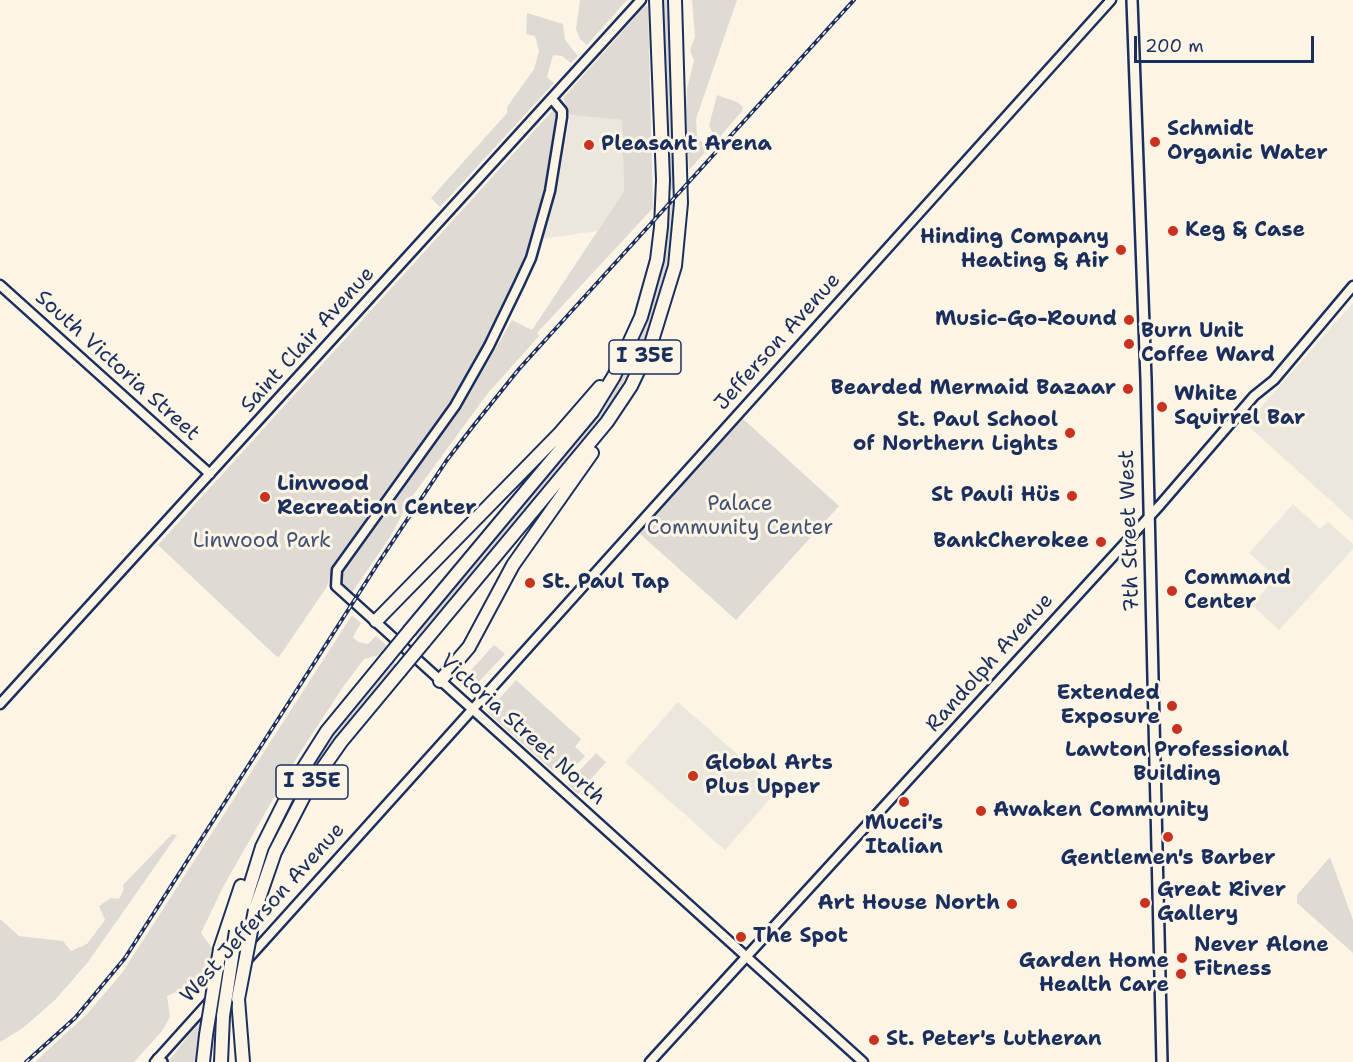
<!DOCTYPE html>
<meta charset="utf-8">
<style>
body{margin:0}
#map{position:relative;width:1353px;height:1062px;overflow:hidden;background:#fcf5e5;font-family:"Shantell Sans",sans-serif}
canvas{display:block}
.scale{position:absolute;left:1134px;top:36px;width:180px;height:27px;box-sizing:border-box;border:3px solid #1b2f5e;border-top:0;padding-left:8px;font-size:18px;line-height:21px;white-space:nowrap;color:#1b2f5e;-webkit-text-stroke:4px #fcf5e5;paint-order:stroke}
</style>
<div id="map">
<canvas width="1353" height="1062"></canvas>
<div class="scale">200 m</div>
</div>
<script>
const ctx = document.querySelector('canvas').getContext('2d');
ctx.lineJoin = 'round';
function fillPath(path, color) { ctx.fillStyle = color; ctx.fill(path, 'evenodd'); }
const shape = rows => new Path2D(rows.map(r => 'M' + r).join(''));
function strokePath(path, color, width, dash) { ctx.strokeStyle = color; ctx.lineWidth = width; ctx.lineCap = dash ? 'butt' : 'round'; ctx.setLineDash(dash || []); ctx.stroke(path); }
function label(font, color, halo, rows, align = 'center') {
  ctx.font = font + ' "Shantell Sans",sans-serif'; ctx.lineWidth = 6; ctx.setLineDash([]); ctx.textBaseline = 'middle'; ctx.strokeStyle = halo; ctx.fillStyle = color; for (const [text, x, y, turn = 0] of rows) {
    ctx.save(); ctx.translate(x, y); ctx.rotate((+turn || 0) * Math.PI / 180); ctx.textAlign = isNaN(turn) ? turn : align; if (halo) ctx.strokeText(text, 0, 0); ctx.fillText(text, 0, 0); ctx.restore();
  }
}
const built = shape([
 [570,115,622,120,624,191,597,231,542,239,558,182],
 [1353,303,1353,521,1246,424],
 [1293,504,1320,529,1328,522,1353,544,1353,549,1279,630,1252,605,1276,577,1249,553],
 [678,702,778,790,725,850,625,762]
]);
const green = shape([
 [580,0,627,0,587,45,580,39,576,29],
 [661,0,669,0,672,99,674,187,668,195],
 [692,0,737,0,696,119,697,136,708,149,689,170,686,114,687,88,694,61,690,50,695,37],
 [645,6,648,6,653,208,537,333,539,336,488,393,411,498,390,537,351,594,341,582,343,570,463,405,512,320,532,330,624,191,622,120,570,115,563,98],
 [527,13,563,24,565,40,578,56,571,63,562,56,553,55,547,77,554,83,440,207,431,198,507,113,507,107,534,69,539,51,535,36,526,34],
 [717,95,737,102,743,107,742,111,717,140,709,126],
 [554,109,557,114,552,151,536,224,516,279,485,343,442,416,337,560,326,588,279,657,276,656,158,545],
 [674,200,669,253,657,307,643,345,614,399,591,432,423,632,425,634,420,640,414,635,586,428,622,373,642,331,655,291,667,208],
 [742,418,839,506,736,620,639,533],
 [352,615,361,623,353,637,358,642,368,644,376,636,387,646,380,655,364,659,343,687,297,757,223,887,201,933,214,951,207,968,194,984,167,996,170,1017,162,1031,134,1062,35,1062,87,1014,122,973],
 [494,645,505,654,471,690,462,680],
 [392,661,398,666,333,744,244,923,262,864,296,791,332,735],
 [516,680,581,739,575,747,585,756,567,775,559,768,563,760,553,771,487,712],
 [596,753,606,762,578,794,567,784],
 [172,834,177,835,88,962,55,1000,23,1028,0,1042,0,919,19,936,63,941,71,951,87,944,105,920,99,906,111,898,119,899,124,889,123,885],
 [1330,857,1353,920,1353,953,1297,903,1297,895],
 [202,1021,200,1062,168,1062,192,1031]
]);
const tertiary = shape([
 [552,99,562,111,562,117,550,191,531,258,519,284,489,346,455,406,337,570,336,586,863,1062],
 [0,285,210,474],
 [0,704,641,0],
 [155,1062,1111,0],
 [650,1062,1160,505,1254,396,1274,380,1353,286]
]);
const secondary = shape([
 [1132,0,1146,379,1162,1062],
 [158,1059,162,1062]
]);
const motorway = shape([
 [376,621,560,433,600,387],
 [410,630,592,412,614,376,641,317,657,260,661,227,663,180,656,0],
 [424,642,607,422,631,386,651,344,675,266,681,203,675,0],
 [440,681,469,647,513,565,592,453],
 [255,910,275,852,306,792,341,742,400,671],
 [236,931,262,847,294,783,327,731,387,658],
 [220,949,241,886],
 [238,999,243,1062],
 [203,1062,206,1035],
 [221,1062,223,1016]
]);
const rail = shape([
 [26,1062,75,1018,125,958,377,565,447,460,474,425,519,369,854,0]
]);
const motorwayBridge = shape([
 [387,658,410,630],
 [400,671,424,642],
 [238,999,255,910],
 [223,1016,236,931],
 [206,1035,220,949]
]);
const markers = [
 [1155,142,6,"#c8321e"],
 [589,145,6,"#c8321e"],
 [1173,231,6,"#c8321e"],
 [1121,250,6,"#c8321e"],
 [1129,320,6,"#c8321e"],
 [1129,344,6,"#c8321e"],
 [1128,389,6,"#c8321e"],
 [1162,407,6,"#c8321e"],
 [1070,433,6,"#c8321e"],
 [1072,496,6,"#c8321e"],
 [265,497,6,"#c8321e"],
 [1101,542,6,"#c8321e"],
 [530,583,6,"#c8321e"],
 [1172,591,6,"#c8321e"],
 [1172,706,6,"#c8321e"],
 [1177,729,6,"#c8321e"],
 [693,776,6,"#c8321e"],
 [904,802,6,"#c8321e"],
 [981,811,6,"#c8321e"],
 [1168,837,6,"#c8321e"],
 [1145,903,6,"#c8321e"],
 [1012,904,6,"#c8321e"],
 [741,937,6,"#c8321e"],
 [1182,958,6,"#c8321e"],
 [1181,974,6,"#c8321e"],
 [874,1040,6,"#c8321e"]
];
const shields = [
 [645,357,72],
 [312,782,72]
];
const shieldNames = [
 ["I 35E",645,357],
 ["I 35E",312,782]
];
const poiNames = [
 ["Schmidt",1167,130],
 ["Organic Water",1167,154],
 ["Pleasant Arena",601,145],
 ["Keg & Case",1185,231],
 ["Hinding Company",1109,238,"right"],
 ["Heating & Air",1109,262,"right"],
 ["Music-Go-Round",1117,320,"right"],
 ["Burn Unit",1141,332],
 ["Coffee Ward",1141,356],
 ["Bearded Mermaid Bazaar",1116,389,"right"],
 ["White",1174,395],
 ["Squirrel Bar",1174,419],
 ["St. Paul School",1058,421,"right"],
 ["of Northern Lights",1058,445,"right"],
 ["Linwood",277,485],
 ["Recreation Center",277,509],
 ["St Pauli Hüs",1060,496,"right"],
 ["BankCherokee",1089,542,"right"],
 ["Command",1184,579],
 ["Center",1184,603],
 ["St. Paul Tap",542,583],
 ["Extended",1160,694,"right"],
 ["Exposure",1160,718,"right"],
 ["Lawton Professional",1177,751,"center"],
 ["Building",1177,775,"center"],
 ["Global Arts",705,764],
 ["Plus Upper",705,788],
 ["Awaken Community",993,811],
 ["Mucci's",904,824,"center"],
 ["Italian",904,848,"center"],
 ["Gentlemen's Barber",1168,859,"center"],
 ["Great River",1157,891],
 ["Gallery",1157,915],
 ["Art House North",1000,904,"right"],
 ["The Spot",753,937],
 ["Never Alone",1194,946],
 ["Fitness",1194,970],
 ["Garden Home",1169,962,"right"],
 ["Health Care",1169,986,"right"],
 ["St. Peter's Lutheran",886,1040]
];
const streetNames = [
 ["Saint Clair Avenue",308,340,-48],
 ["Jefferson Avenue",778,342,-48],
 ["South Victoria Street",117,366,42],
 ["7th Street West",1130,531,-92],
 ["Randolph Avenue",990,663,-48],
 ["Victoria Street North",522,730,42],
 ["West Jefferson Avenue",263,913,-48]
];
const parkNames = [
 ["Palace",740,505],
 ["Community Center",740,529],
 ["Linwood Park",262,542]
];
fillPath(built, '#ece7dc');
fillPath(green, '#dfdbd4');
strokePath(tertiary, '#1b2f5e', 13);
strokePath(secondary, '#1b2f5e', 14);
strokePath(motorway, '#1b2f5e', 16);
strokePath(tertiary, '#fcf5e5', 8);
strokePath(secondary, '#fcf5e5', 9);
strokePath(motorway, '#fcf5e5', 12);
strokePath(rail, '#1b2f5e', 4);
strokePath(rail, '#fcf5e5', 1.5, [4.5]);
strokePath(motorwayBridge, '#1b2f5e', 16, []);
strokePath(motorwayBridge, '#fcf5e5', 12);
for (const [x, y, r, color] of markers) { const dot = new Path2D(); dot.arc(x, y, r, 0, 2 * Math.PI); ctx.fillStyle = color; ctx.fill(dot); strokePath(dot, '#fcf5e5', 2); }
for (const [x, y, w] of shields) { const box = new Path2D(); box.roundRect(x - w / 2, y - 17, w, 34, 4.5); ctx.fillStyle = '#fcf5e5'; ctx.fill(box); strokePath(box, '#1b2f5e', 1.5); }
label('bold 20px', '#1b2f5e', null, shieldNames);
label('bold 21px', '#1b2f5e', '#fcf5e5', poiNames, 'left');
label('21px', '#1b2f5e', '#fcf5e5', streetNames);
label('21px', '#425176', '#fcf5e5', parkNames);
</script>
